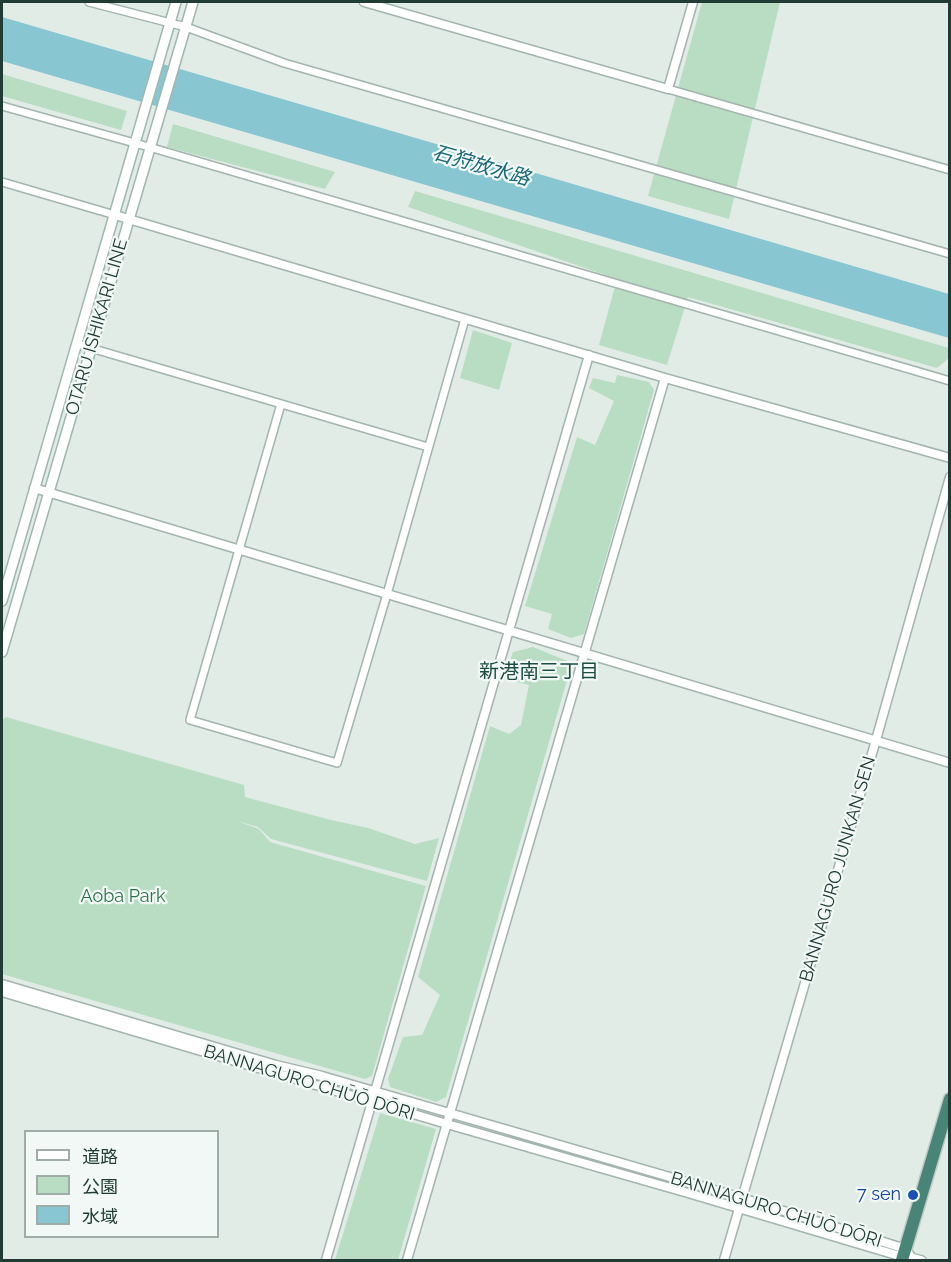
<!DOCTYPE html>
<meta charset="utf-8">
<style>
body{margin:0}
#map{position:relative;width:951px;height:1262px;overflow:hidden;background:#e1ece7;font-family:Raleway,"Noto Sans JP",sans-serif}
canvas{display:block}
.frame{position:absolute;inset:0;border:3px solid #213c35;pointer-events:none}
.legend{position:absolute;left:24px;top:1130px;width:195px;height:108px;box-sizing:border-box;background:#f1f8f5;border:2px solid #9eada8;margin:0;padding:8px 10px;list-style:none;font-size:18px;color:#213c35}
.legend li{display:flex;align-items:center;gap:12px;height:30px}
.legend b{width:30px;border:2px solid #9eada8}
</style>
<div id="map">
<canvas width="951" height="1262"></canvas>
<div class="frame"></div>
<ul class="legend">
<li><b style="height:8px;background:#fff"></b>道路</li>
<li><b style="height:16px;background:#b9ddc3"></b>公園</li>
<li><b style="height:16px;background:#88c6d1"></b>水域</li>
</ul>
</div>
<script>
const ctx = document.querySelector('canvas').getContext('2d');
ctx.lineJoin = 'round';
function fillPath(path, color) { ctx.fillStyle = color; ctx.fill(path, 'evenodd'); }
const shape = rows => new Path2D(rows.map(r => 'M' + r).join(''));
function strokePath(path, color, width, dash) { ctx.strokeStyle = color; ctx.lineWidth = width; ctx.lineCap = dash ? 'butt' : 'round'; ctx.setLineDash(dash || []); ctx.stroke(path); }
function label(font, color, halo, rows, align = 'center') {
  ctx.font = font + ' Raleway,"Noto Sans JP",sans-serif'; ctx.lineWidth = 4.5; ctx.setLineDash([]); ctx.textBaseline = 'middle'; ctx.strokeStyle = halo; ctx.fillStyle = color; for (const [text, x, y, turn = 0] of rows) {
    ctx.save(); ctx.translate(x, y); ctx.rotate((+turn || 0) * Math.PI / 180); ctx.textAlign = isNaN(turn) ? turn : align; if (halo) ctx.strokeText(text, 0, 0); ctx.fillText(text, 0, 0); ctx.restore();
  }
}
const green = shape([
 [702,2,780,2,729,219,648,196],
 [2,74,127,111,121,130,2,96],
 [173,124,335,172,325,189,167,147],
 [415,191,949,348,949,358,937,368,688,297,667,365,599,345,617,279,408,207],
 [473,330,512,343,499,390,460,378],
 [617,375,649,382,654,390,584,634,571,638,548,629,552,614,525,606,577,437,595,445,614,401,589,388,593,378,615,383],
 [533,647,572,663,446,1097,436,1102,390,1087,388,1079,403,1037,422,1035,440,995,418,977,490,726,509,734,521,725,529,685,504,679,513,652],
 [6,717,244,785,245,797,331,820,368,828,415,844,439,838,427,881,271,839,258,827,237,821,259,829,270,842,426,886,372,1076,365,1079,2,974,2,720],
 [380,1113,436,1129,398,1260,335,1260]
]);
const water = shape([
 [2,17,949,294,949,338,2,61]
]);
const minor = shape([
 [89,2,186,27,284,63,950,254],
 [668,89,950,170],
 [2,106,149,147,950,381],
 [2,182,115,215],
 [77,344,428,447],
 [281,404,190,720,337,763,387,594,465,319],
 [911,1257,922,1260]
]);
const tertiary = shape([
 [364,2,668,89,693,2],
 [115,215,665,378,950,458],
 [34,488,950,763],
 [2,984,276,1065,322,1076,742,1198,906,1249,911,1257],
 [2,992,447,1124,688,1193,903,1257,908,1257],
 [326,1260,589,355],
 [407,1260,665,378],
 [724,1260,876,740,950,477]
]);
const secondary = shape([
 [2,601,176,2],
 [2,652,193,2]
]);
const trunk = shape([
 [902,1260,950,1099]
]);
const markers = [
 [913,1195,6,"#1a4fb4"]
];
const streetNames = [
 ["OTARU ISHIKARI LINE",97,327,-74],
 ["BANNAGURO JUNKAN SEN",838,869,-74],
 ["BANNAGURO CHŪŌ DŌRI",309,1083,17],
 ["BANNAGURO CHŪŌ DŌRI",776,1210,17]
];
const parkNames = [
 ["Aoba Park",123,897]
];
const transitNames = [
 ["7 sen",901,1195]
];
const waterNames = [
 ["石狩放水路",481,166,16]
];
const neighbourhoodNames = [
 ["新港南三丁目",539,672]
];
fillPath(green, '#b9ddc3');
fillPath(water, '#88c6d1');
strokePath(minor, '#a4b4ae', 10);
strokePath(tertiary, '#a4b4ae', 11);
strokePath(secondary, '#9fb7af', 12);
strokePath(trunk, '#c1c8c6', 15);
strokePath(minor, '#fff', 7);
strokePath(tertiary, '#fff', 8);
strokePath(secondary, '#fff', 9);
strokePath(trunk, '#498577', 12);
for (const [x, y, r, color] of markers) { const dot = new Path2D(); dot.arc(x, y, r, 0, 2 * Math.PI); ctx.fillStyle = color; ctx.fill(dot); strokePath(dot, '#f1f8f5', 2); }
label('18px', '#213c35', '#f1f8f5', streetNames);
label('18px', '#2b7347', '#f1f8f5', parkNames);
label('18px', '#164399', '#f1f8f5', transitNames, 'right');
label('italic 20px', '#1b6978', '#f1f8f5', waterNames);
label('20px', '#1d4e42', '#f1f8f5', neighbourhoodNames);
</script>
